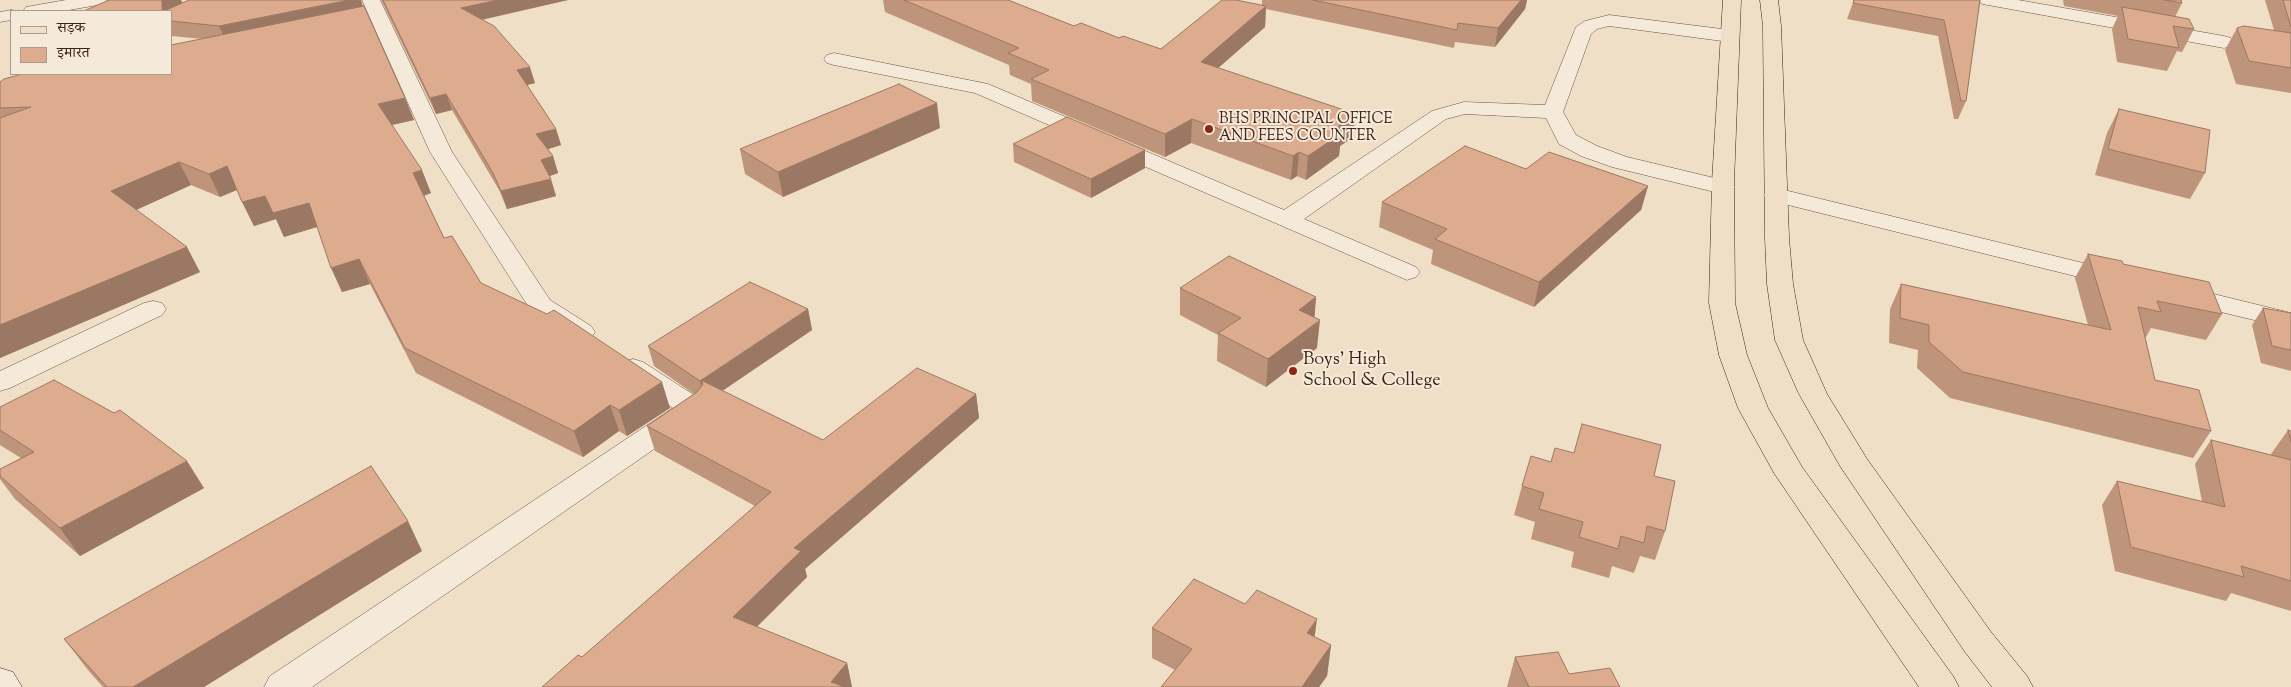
<!DOCTYPE html>
<meta charset="utf-8">
<style>
body{margin:0}
#map{position:relative;width:2291px;height:687px;overflow:hidden;background:#efdfc6;font-family:"Sorts Mill Goudy","Noto Serif Devanagari",serif}
canvas{display:block}
.legend{position:absolute;left:10px;top:10px;width:162px;height:65px;box-sizing:border-box;background:#f5eada;border:1px solid #ac9a8d;margin:0;padding:6px 9px;list-style:none;font-size:15px;color:#3f2319}
.legend li{display:flex;align-items:center;gap:10px;height:25px}
.legend b{width:25px;border:1px solid #ac9a8d}
</style>
<div id="map">
<canvas width="2291" height="687"></canvas>
<ul class="legend">
<li><b style="height:6px;background:#efdfc6"></b>सड़क</li>
<li><b style="height:14px;background:#ddac8e"></b>इमारत</li>
</ul>
</div>
<script>
const ctx = document.querySelector('canvas').getContext('2d');
ctx.lineJoin = 'round';
const shape = rows => new Path2D(rows.map(r => 'M' + r).join(''));
function strokePath(path, color, width, dash) { ctx.strokeStyle = color; ctx.lineWidth = width; ctx.lineCap = dash ? 'butt' : 'round'; ctx.setLineDash(dash || []); ctx.stroke(path); }
function fillPath(path, color) { ctx.fillStyle = color; ctx.fill(path, 'evenodd'); }
function label(font, color, halo, rows, align = 'center') {
  ctx.font = font + ' "Sorts Mill Goudy",serif'; ctx.lineWidth = 4; ctx.setLineDash([]); ctx.textBaseline = 'middle'; ctx.strokeStyle = halo; ctx.fillStyle = color; for (const [text, x, y, turn = 0] of rows) {
    ctx.save(); ctx.translate(x, y); ctx.rotate((+turn || 0) * Math.PI / 180); ctx.textAlign = isNaN(turn) ? turn : align; if (halo) ctx.strokeText(text, 0, 0); ctx.fillText(text, 0, 0); ctx.restore();
  }
}
const street = shape([
 [66,0,107,0,104,4,63,11,23,11,26,7,66,0],
 [362,0,380,0,452,152,550,300,591,326,595,332,591,338,581,340,571,338,532,312,528,306,430,152,362,0],
 [1979,0,2018,0,2224,36,2231,38,2233,42,2231,46,2224,48,1988,5,1982,4,1979,0],
 [11,10,17,11,11,11,11,20,0,22,0,12,11,10],
 [1609,15,1730,30,1737,32,1739,36,1737,40,1730,42,1609,26,1597,29,1591,34,1563,112,1576,135,1597,146,1627,157,1731,182,1735,187,1731,192,1723,194,1612,167,1581,156,1559,144,1546,118,1465,114,1446,119,1304,219,1416,267,1420,272,1416,277,1407,280,975,93,834,65,827,63,824,59,827,55,834,53,988,84,1284,210,1432,111,1464,102,1545,105,1576,27,1585,21,1609,15],
 [1776,188,2124,273,2128,278,2124,283,2115,286,1768,200,1764,195,1768,190,1776,188],
 [2181,286,2291,313,2291,329,2172,300,2168,294,2172,288,2181,286],
 [153,301,162,303,166,309,162,315,10,388,0,391,0,371,144,303,153,301],
 [633,359,643,362,703,401,708,408,703,415,312,687,264,687,270,676,673,408,623,374,619,368,623,362,633,359]
]);
const secondary = shape([
 [0,668,13,672,22,687,0,687,0,668]
]);
const primary = shape([
 [1723,0,1741,0,1734,182,1735,303,1747,355,1768,408,1802,467,1953,676,1959,687,1919,687,1774,473,1738,408,1719,355,1709,303,1712,182,1723,0],
 [1760,0,1778,0,1781,26,1789,238,1793,284,1803,340,1827,394,1867,459,1991,632,2027,676,2033,687,1992,687,1965,652,1840,466,1799,394,1775,340,1767,284,1765,238,1763,26,1760,0]
]);
const wall = shape([
 [181,0,182,3,363,6,405,98,414,120,392,125,431,193,424,196,444,238,481,283,670,408,627,436,619,431,583,457,416,373,370,284,342,292,317,227,284,237,276,219,254,226,237,190,220,197,191,185,136,210,200,272,0,358,0,82,203,39,171,36,171,11],
 [381,0,568,0,482,20,535,83,527,85,556,129,561,145,548,149,553,156,558,173,549,176,556,196,507,209,499,190,452,110,436,114],
 [883,0,1008,0,1074,26,1161,49,1262,5,1262,0,1527,0,1525,9,1495,47,1455,42,1454,48,1266,9,1265,27,1218,68,1353,137,1340,146,1339,156,1306,180,1297,176,1291,180,1191,143,1165,157,1032,101,1031,84,1010,75,1009,65,885,12],
 [1854,0,1980,0,1966,101,1958,119,1954,119,1938,36,1847,19],
 [2063,0,2181,0,2182,3,2175,17,2194,29,2182,52,2177,51,2167,71,2117,62,2112,29,2118,16,2064,6],
 [2265,0,2291,0,2291,93,2236,84,2225,50,2237,28,2274,30],
 [2119,109,2205,173,2190,199,2095,175,2107,133],
 [940,128,783,197,745,174,740,149],
 [1013,144,1145,150,1145,168,1091,198,1014,162],
 [1526,169,1648,186,1641,210,1534,307,1431,264,1433,250,1379,227,1382,202],
 [2088,254,2123,264,2222,314,2206,340,2151,328,2146,337,2145,337,2155,380,2211,431,2193,458,1950,398,1917,368,1918,350,1889,343,1890,309,1901,284,2088,325,2075,278],
 [1180,288,1316,297,1314,317,1317,348,1266,387,1217,361,1218,335,1180,315],
 [2263,308,2291,313,2291,371,2261,363,2252,325],
 [808,309,812,330,722,391,823,440,976,394,979,418,805,569,807,577,757,627,847,663,852,687,542,687,582,657,755,506,655,451,647,426,694,394,654,366,648,346],
 [0,407,204,488,80,556,15,499,0,479,0,469,21,458,0,445],
 [2288,430,2291,431,2291,611,2231,593,2226,601,2115,571,2102,505,2117,481,2202,502,2195,464,2211,440,2272,456,2271,454],
 [1574,453,1654,476,1665,531,1655,560,1640,556,1634,573,1612,566,1609,578,1571,567,1574,552,1531,539,1535,522,1514,515,1522,486,1551,462],
 [422,551,204,687,103,687,88,670,64,639],
 [1245,604,1331,645,1327,676,1319,687,1161,687,1175,670,1152,658,1152,628],
 [1515,657,1569,674,1620,687,1507,687]
]);
const shadedWall = shape([
 [162,0,181,0,183,4,163,11,162,9],
 [349,0,361,0,365,13,226,41,219,26],
 [498,0,568,0,466,23,461,8],
 [1521,0,1527,0,1525,9,1495,47,1498,28],
 [1266,6,1265,27,1200,84,1201,62],
 [530,67,535,83,523,86,517,70],
 [446,94,452,110,436,114,430,98],
 [405,98,414,120,387,126,378,104],
 [937,103,940,128,783,197,778,172],
 [1356,114,1353,137,1340,146,1339,156,1306,180,1308,156,1333,130],
 [1192,119,1191,143,1165,157,1165,134],
 [556,129,561,145,542,151,536,134],
 [1145,150,1145,168,1091,198,1091,179],
 [1299,152,1297,176,1291,180,1293,156],
 [553,156,558,173,547,177,541,160],
 [179,162,191,185,125,215,111,191],
 [227,166,239,189,220,197,209,174],
 [422,170,431,193,422,196,413,173],
 [551,179,556,196,507,209,501,191],
 [1648,186,1641,210,1534,307,1539,282],
 [265,196,309,203,320,226,284,237,276,219,254,226,242,202],
 [187,247,200,272,0,358,0,325],
 [359,259,370,284,342,292,331,268],
 [1316,297,1314,325,1320,320,1317,348,1266,387,1268,359,1299,310],
 [808,309,812,330,706,402,700,381],
 [662,382,670,408,627,436,619,410],
 [976,394,979,418,805,569,807,577,740,643,733,617,794,548],
 [610,405,619,431,583,457,574,431],
 [187,461,204,488,80,556,60,528],
 [408,521,422,551,204,687,133,687],
 [1317,619,1313,649,1307,633],
 [1331,645,1327,676,1319,687,1302,687],
 [847,663,852,687,833,687,831,682]
]);
const building = shape([
 [109,0,162,0,162,9,164,11,189,0,349,0,219,26,171,21,171,11,84,11,109,0],
 [383,0,498,0,461,8,494,26,530,67,517,70,556,129,536,134,553,156,541,160,551,179,501,191,493,173,446,94,430,98,383,0],
 [904,0,1008,0,1074,26,1081,23,1119,38,1123,36,1161,49,1222,0,1236,0,1266,6,1201,62,1356,114,1333,130,1342,133,1308,156,1299,152,1293,156,1192,119,1165,134,1031,79,1049,70,1008,53,1019,48,904,0],
 [1313,0,1521,0,1498,28,1458,23,1457,30,1313,0],
 [1854,0,1980,0,1966,101,1961,101,1944,20,1853,3,1854,0],
 [2165,0,2181,0,2182,3,2165,0],
 [2283,0,2291,0,2291,27,2283,0],
 [364,6,405,98,378,104,422,170,413,173,444,238,452,236,481,283,547,314,554,310,662,382,619,410,610,405,574,431,405,348,359,259,331,268,309,203,273,213,265,196,242,202,227,166,209,174,179,162,111,191,187,247,0,325,0,118,31,107,0,108,0,82,4,79,22,74,171,74,171,45,364,6],
 [2122,7,2189,19,2194,29,2173,26,2179,48,2128,39,2122,7],
 [2244,26,2291,33,2291,68,2249,61,2237,28,2244,26],
 [899,84,937,103,778,172,740,149,899,84],
 [2119,109,2210,130,2205,173,2108,149,2119,109],
 [1067,117,1145,150,1091,179,1013,144,1067,117],
 [1465,146,1526,169,1549,152,1648,186,1539,282,1435,239,1447,229,1382,202,1465,146],
 [2088,254,2122,261,2123,264,2209,282,2222,314,2157,301,2161,312,2138,307,2155,380,2199,390,2211,431,1963,372,1929,342,1929,325,1900,318,1901,284,2111,330,2088,254],
 [1229,256,1316,297,1299,310,1320,320,1268,359,1218,333,1241,318,1180,288,1229,256],
 [750,282,808,309,700,381,648,346,750,282],
 [2263,308,2291,313,2291,350,2272,346,2263,308],
 [917,368,976,394,794,548,801,551,733,617,847,663,831,682,845,687,542,687,578,655,582,657,771,492,647,426,697,392,703,384,701,380,823,440,917,368],
 [54,380,114,413,120,410,187,461,60,528,0,476,0,469,34,452,0,430,0,407,54,380],
 [1582,424,1661,445,1654,476,1675,481,1665,531,1647,526,1644,543,1621,536,1618,549,1579,537,1583,522,1539,509,1544,493,1522,486,1531,456,1551,462,1555,448,1574,453,1582,424],
 [2288,430,2291,431,2291,442,2288,430],
 [2211,440,2291,460,2291,581,2241,566,2244,577,2131,547,2117,481,2225,507,2211,440],
 [371,466,408,521,133,687,107,687,64,639,371,466],
 [1194,579,1245,604,1257,590,1317,619,1307,633,1331,645,1302,687,1161,687,1192,649,1152,628,1194,579],
 [1558,652,1569,674,1610,668,1620,687,1529,687,1515,657,1558,652]
]);
const markers = [
 [1209,129,5,"#8f2418"],
 [1293,371,5,"#8f2418"]
];
const farPoinames = [
 ["BHS PRINCIPAL OFFICE",1219,120],
 ["AND FEES COUNTER",1219,137]
];
const poiNames = [
 ["Boys' High",1303,361],
 ["School & College",1303,382]
];
strokePath(street, '#6b5244', 1);
strokePath(secondary, '#3f2319', 1);
strokePath(primary, '#3f2319', 1);
fillPath(street, '#f5eada');
fillPath(secondary, '#f5eada');
fillPath(primary, '#efdfc6');
fillPath(wall, '#be947a');
fillPath(shadedWall, '#9b7863');
fillPath(building, '#ddac8e');
strokePath(building, '#9b7863', 1);
for (const [x, y, r, color] of markers) { const dot = new Path2D(); dot.arc(x, y, r, 0, 2 * Math.PI); ctx.fillStyle = color; ctx.fill(dot); strokePath(dot, '#f5eada', 2); }
label('15px', '#3f2319', '#f5eada', farPoinames, 'left');
label('18px', '#3f2319', '#f5eada', poiNames, 'left');
</script>
